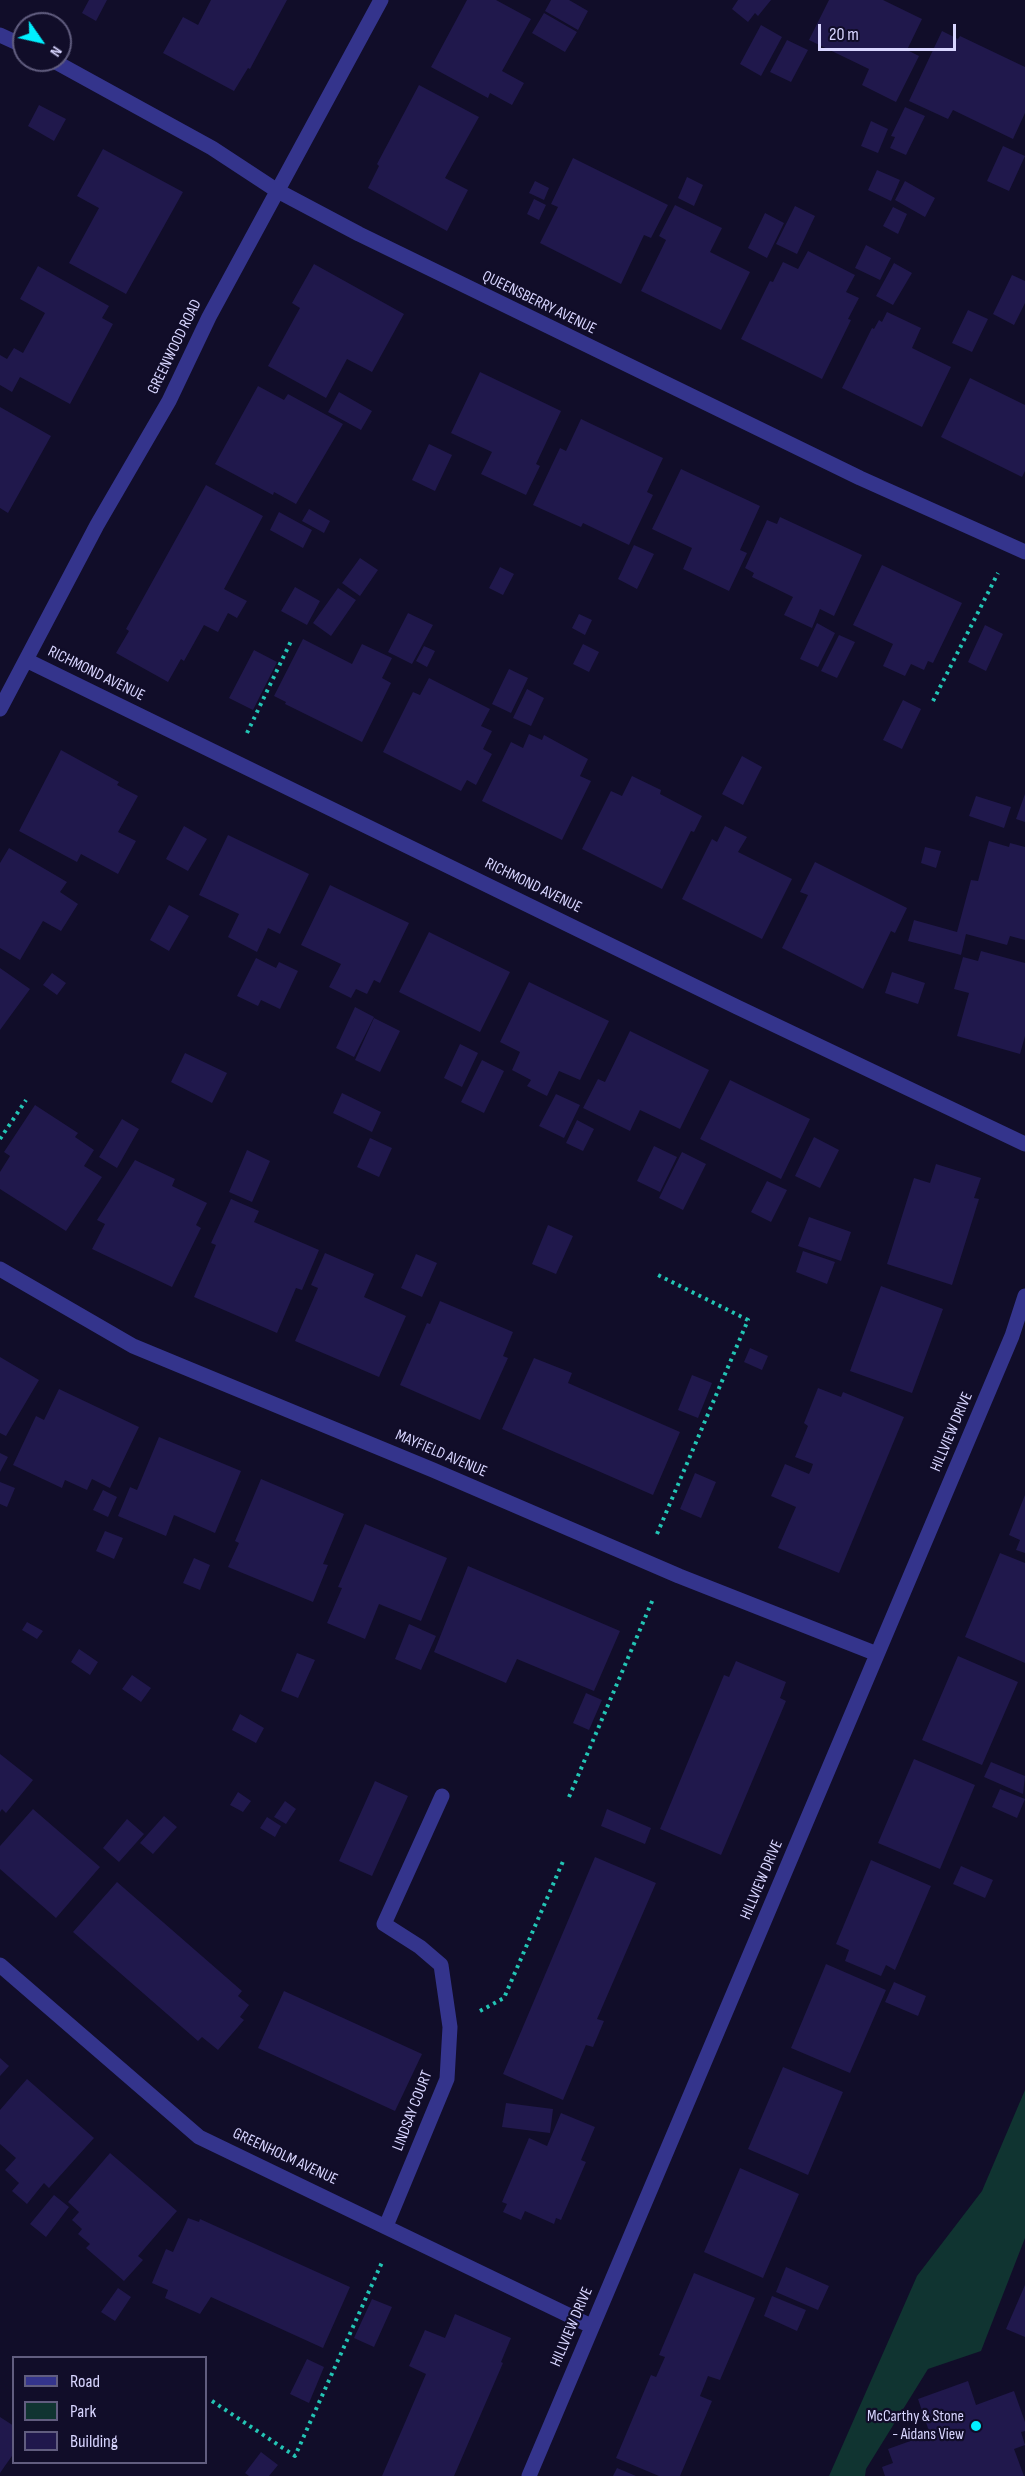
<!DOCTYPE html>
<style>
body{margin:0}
#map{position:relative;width:1025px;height:2476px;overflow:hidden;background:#110d29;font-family:"Sofia Sans Condensed",sans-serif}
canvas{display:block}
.legend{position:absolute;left:12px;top:2356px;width:195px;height:108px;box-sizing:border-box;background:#110d29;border:2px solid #615d7f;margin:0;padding:8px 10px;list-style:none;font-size:18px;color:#d8d5ff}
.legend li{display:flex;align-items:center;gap:12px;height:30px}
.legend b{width:30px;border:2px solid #615d7f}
.north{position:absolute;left:12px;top:12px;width:60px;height:60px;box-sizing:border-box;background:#110d29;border:2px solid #615d7f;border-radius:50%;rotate:124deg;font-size:16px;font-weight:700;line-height:24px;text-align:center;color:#d8d5ff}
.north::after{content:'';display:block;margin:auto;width:21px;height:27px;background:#01f0ff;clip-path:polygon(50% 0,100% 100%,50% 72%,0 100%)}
.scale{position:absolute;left:818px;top:24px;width:138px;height:27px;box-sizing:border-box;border:3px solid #d8d5ff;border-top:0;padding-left:8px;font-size:18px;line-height:21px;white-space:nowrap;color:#d8d5ff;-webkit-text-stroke:4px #110d29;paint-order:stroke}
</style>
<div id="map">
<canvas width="1025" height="2476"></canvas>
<ul class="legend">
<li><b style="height:8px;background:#34348c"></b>Road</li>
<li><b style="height:16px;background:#103431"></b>Park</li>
<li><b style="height:16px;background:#20184c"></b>Building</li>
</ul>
<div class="north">N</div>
<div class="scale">20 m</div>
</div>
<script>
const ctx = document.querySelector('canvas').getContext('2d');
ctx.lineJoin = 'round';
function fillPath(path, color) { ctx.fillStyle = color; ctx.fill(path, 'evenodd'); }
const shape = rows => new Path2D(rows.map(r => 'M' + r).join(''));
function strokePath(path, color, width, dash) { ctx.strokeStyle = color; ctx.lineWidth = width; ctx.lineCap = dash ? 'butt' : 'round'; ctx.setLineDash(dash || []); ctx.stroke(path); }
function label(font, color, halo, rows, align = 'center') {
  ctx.font = font + ' "Sofia Sans Condensed",sans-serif'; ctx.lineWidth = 4.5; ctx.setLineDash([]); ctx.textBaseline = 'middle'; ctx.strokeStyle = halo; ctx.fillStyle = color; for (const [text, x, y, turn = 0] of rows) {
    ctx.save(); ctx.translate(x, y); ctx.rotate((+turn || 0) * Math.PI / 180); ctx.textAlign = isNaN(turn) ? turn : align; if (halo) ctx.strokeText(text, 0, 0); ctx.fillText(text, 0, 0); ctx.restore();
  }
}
const green = shape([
 [1025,2090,1025,2238,981,2351,928,2369,866,2469,865,2476,829,2476,917,2276,982,2191]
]);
const building = shape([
 [89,0,107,0,96,21,82,13],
 [211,0,287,0,250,69,248,68,234,91,163,53,183,17,198,25],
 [467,0,496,0,531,19,502,71,524,83,512,105,490,93,488,98,431,67],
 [551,0,569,0,588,11,578,30,545,11],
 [738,0,771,0,758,16,755,13,748,22,732,9],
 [829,0,883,0,922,19,907,50,919,56,896,102,862,85,869,69,809,40],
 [544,13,577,32,565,52,532,33],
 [761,25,782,37,761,76,740,64],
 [942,31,958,39,960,36,1025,67,1025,113,1013,139,953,110,948,119,909,101],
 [787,40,808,50,791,82,770,72],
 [419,85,479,117,445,178,468,190,447,231,368,188,379,166,377,164],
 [39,105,66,119,54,141,28,126],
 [905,107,925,116,906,155,890,148,895,137,891,136],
 [871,121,888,129,878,153,861,146],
 [1003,146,1025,156,1009,191,987,181],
 [103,149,183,192,126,294,69,263,99,208,77,196],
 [573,158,668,205,651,238,644,235,621,284,540,243,558,207,551,204],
 [877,170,900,180,891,201,868,190],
 [687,177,703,185,694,206,678,198],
 [535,181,549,188,544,200,529,193],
 [905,181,935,198,925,217,895,200],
 [534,199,546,205,539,220,527,214],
 [675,205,722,228,710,252,750,272,721,330,641,291,666,240,659,236],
 [795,206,815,216,797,254,776,244],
 [893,207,907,214,898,234,883,226],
 [765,213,784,223,767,258,748,248],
 [866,245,891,258,880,280,855,268],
 [808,251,855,275,846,292,859,298,848,319,851,320,822,379,741,339,770,281,773,282,783,262,798,269],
 [894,263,912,273,893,305,876,296],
 [314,264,404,314,372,372,347,359,326,398,268,366,300,308,292,303],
 [38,266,109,306,102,318,113,324,70,404,20,377,12,392,0,385,0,355,7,359,14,348,23,353,45,313,20,299],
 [1012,275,1025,281,1025,303,1014,325,993,314],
 [968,310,988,319,972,352,952,343],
 [887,312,921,328,912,348,951,367,922,427,842,388,872,328,874,329,879,320,882,322],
 [480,372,561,411,536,464,540,466,526,495,481,474,492,452,451,433],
 [970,378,1025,405,1025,471,1022,477,941,437],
 [258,386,284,400,288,394,343,424,296,504,274,492,273,495,215,464],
 [339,392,372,411,361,430,328,412],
 [0,407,51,436,8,513,0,508],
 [581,419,663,458,647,492,653,495,629,545,583,523,581,527,533,505,560,448,566,451],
 [429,444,452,455,435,491,412,480],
 [681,469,760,506,740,550,747,553,729,591,683,569,692,548,652,529],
 [206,485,263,516,224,589,247,601,237,618,228,613,218,632,204,625,184,661,181,659,168,682,116,653,129,631,126,629],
 [309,509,330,521,324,533,302,521],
 [279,512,312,530,303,548,270,530],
 [780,517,862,555,834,616,820,609,812,628,784,615,793,597,752,577,754,573,745,568,767,520,777,524],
 [634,545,654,554,637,589,618,579],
 [360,558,378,570,360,596,342,583],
 [882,565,962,603,933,663,928,661,924,670,911,664,905,676,883,666,893,644,853,625],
 [500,567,514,574,503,595,489,588],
 [295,587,320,601,307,625,281,611],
 [338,588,356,600,331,636,313,623],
 [408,613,433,625,412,664,388,652],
 [579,614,592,620,585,635,572,628],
 [817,623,835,633,818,667,800,659],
 [985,625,1003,634,986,671,968,662],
 [839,635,855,642,837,678,821,671],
 [303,639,352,664,362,644,392,658,382,678,391,683,362,742,285,704,286,702,274,696],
 [583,644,599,652,589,672,573,664],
 [424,646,435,651,427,667,416,661],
 [254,650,277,662,253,710,229,698],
 [509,669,528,678,511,713,492,704],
 [429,678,490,709,481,726,492,731,483,749,492,754,476,785,467,780,461,791,383,752,413,692,420,695],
 [527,689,544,698,531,726,513,718],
 [903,700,921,709,902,749,883,740],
 [529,734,542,740,544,735,588,759,580,776,591,781,562,840,482,801,511,742,523,748],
 [61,750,119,782,117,785,138,796,118,832,136,841,118,874,81,854,77,862,19,831],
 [742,756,762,767,743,805,722,794],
 [632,776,661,790,660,794,702,816,694,832,691,831,662,889,582,849,611,791,622,796],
 [1025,794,1025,822,1016,819],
 [976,796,1011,807,1004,828,969,816],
 [184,826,207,839,188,871,166,859],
 [725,826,747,837,738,852,792,879,762,939,682,899,712,839,717,842],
 [228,835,309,874,280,934,268,928,257,952,228,937,239,914,199,895],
 [989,841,1009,847,1010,843,1025,847,1025,940,1010,936,1007,945,966,934,961,955,908,941,914,920,957,932,971,880,978,881],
 [925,847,941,851,936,868,921,863],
 [9,848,67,882,60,892,78,904,61,931,43,921,20,960,0,948,0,863],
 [815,862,907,908,895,933,891,931,863,989,782,948,808,895,800,892],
 [330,885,409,923,380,983,374,980,367,994,356,989,351,998,329,987,341,964,301,945],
 [169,905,189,916,169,951,150,940],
 [429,932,510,972,480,1032,399,992],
 [981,951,1025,963,1025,1036,1020,1054,957,1036,969,993,954,989,963,957,978,961],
 [256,958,276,968,279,962,298,971,280,1009,261,1000,258,1006,237,996],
 [0,968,30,989,0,1030],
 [892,972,925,983,918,1004,885,993],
 [52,973,66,983,57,995,43,985],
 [529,982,609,1021,580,1080,559,1071,547,1096,527,1086,531,1080,512,1070,520,1052,500,1042],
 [355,1007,374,1017,354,1057,336,1048],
 [374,1018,400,1031,380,1072,355,1060],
 [630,1031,709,1070,680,1129,640,1110,630,1131,583,1108,598,1079,605,1082],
 [460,1044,478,1053,462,1087,444,1078],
 [185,1053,227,1073,212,1103,171,1082],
 [482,1060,504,1071,484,1113,461,1102],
 [730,1080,810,1119,781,1179,700,1139],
 [342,1093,381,1112,372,1132,333,1113],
 [556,1094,580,1105,564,1138,539,1126],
 [35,1105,78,1133,75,1137,94,1150,84,1166,102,1177,66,1231,0,1189,0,1172,10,1156,4,1152],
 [122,1119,139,1129,117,1168,99,1157],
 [577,1120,594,1129,583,1151,566,1143],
 [814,1137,839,1150,820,1188,795,1176],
 [370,1138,392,1148,379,1177,357,1167],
 [654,1146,677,1157,660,1192,637,1181],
 [247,1150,270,1161,252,1202,229,1192],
 [682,1152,706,1164,683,1210,659,1198],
 [135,1160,175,1179,172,1186,207,1203,196,1225,201,1228,172,1287,92,1249,105,1224,97,1220],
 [936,1164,981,1178,974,1198,979,1199,952,1285,887,1264,914,1178,930,1183],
 [767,1181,787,1190,771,1222,751,1212],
 [231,1199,259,1211,254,1222,319,1250,302,1290,296,1288,277,1333,194,1297,216,1245,211,1243],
 [809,1217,851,1232,841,1261,798,1246],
 [548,1225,573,1236,556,1274,532,1264],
 [803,1251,835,1262,827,1284,796,1272],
 [325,1253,374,1274,364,1297,406,1316,379,1377,295,1341,318,1288,311,1285],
 [416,1254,437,1263,422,1297,401,1288],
 [881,1286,943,1309,912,1393,850,1371],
 [440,1301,513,1332,503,1356,508,1358,480,1420,400,1385,427,1323,430,1324],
 [750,1348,768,1356,762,1370,744,1362],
 [0,1357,39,1380,6,1436,0,1433],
 [534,1358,572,1373,568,1383,680,1432,653,1495,502,1429],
 [692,1375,712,1383,698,1418,678,1410],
 [818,1388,841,1397,843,1392,904,1417,839,1573,778,1548,796,1507,771,1496,785,1464,809,1474,811,1470,813,1464,795,1457,808,1426,804,1423],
 [59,1389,139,1427,110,1488,92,1479,87,1490,65,1480,62,1488,13,1465,36,1416,44,1420],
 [159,1437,241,1471,215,1533,174,1515,166,1536,118,1516,130,1487,137,1490],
 [0,1453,8,1457,0,1472],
 [695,1473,716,1482,701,1518,680,1509],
 [261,1479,344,1514,323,1564,328,1565,313,1602,228,1567,239,1543,235,1541],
 [0,1482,15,1488,7,1507,0,1504],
 [103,1490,117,1497,108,1517,93,1510],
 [1025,1495,1025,1553,1016,1550,1020,1540,1009,1535],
 [365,1524,447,1558,421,1621,379,1604,365,1639,327,1623,342,1588,338,1587],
 [105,1531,123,1538,114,1559,96,1551],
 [1000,1553,1025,1563,1025,1663,965,1637],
 [194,1558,210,1565,200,1590,183,1583],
 [468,1566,620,1631,594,1691,517,1659,506,1683,434,1652],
 [27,1622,43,1631,37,1639,22,1630],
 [409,1624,436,1636,421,1670,395,1659],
 [79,1649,98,1662,90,1675,71,1662],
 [297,1653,315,1660,298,1698,281,1691],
 [958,1656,1018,1682,982,1765,922,1740],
 [736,1661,786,1682,780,1698,786,1701,721,1855,660,1829,724,1675,729,1677],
 [132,1675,151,1688,141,1702,122,1689],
 [586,1693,602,1700,589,1730,573,1723],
 [240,1714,264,1728,256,1743,232,1730],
 [0,1754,33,1780,6,1813,2,1809,0,1812],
 [914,1759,975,1785,940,1869,878,1843],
 [991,1762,1025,1776,1023,1794,984,1777],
 [375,1781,408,1796,372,1876,339,1861],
 [1000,1789,1025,1799,1017,1818,992,1807],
 [238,1792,251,1801,243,1812,230,1805],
 [285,1801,296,1809,286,1824,274,1817],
 [33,1809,100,1867,56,1918,0,1869,0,1846],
 [607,1809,651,1828,645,1844,601,1826],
 [164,1816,177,1827,153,1854,140,1843],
 [267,1817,281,1826,275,1837,260,1828],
 [127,1819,144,1834,119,1862,103,1848],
 [595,1857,656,1883,597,2019,604,2021,593,2047,586,2045,563,2100,503,2074],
 [871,1860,931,1886,895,1970,886,1965,881,1976,845,1961,849,1950,836,1944],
 [961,1866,993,1880,985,1898,953,1884],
 [117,1882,242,1991,238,1996,249,2005,240,2017,244,2020,218,2050,202,2037,198,2041,73,1932],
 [826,1964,886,1990,850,2073,791,2048],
 [894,1982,926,1996,918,2016,885,2002],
 [284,1991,422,2054,395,2111,258,2048],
 [0,2058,9,2066,0,2076],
 [783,2067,843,2092,808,2175,748,2149],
 [27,2079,94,2138,49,2188,44,2183,27,2204,12,2191,19,2183,5,2170,16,2158,0,2144,0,2110],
 [506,2103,553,2109,550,2133,502,2127],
 [561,2113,595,2127,581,2160,586,2162,561,2220,556,2218,554,2224,525,2211,521,2220,503,2212,507,2204,502,2202,529,2138,547,2146],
 [110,2153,177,2211,138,2256,143,2260,124,2281,86,2248,90,2244,78,2234,82,2229,72,2220,79,2212,68,2202],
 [740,2168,799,2194,763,2278,704,2252],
 [54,2195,69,2207,46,2237,30,2224],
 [188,2218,199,2222,200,2219,350,2287,323,2348,211,2297,200,2314,165,2298,168,2290,152,2283,166,2249,173,2252],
 [786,2267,829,2286,818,2310,776,2292],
 [694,2273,755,2298,720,2380,708,2376,700,2396,712,2401,680,2476,659,2476,616,2458,651,2375,656,2377,665,2357,659,2355],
 [1025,2285,1025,2337,1006,2329],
 [118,2288,131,2297,115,2321,101,2312],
 [772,2296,806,2310,797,2331,764,2316],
 [372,2299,392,2307,374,2347,354,2338],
 [455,2314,511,2338,501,2362,503,2363,454,2476,382,2476,426,2374,409,2366,425,2330,445,2338],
 [307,2359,324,2367,309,2403,290,2394],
 [968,2381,976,2405,1014,2391,1025,2422,1025,2431,1021,2432,1025,2445,1014,2449,1024,2476,885,2476,882,2467,893,2463,888,2449,930,2434,918,2399],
 [0,2417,14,2426,14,2453,0,2473],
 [261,2452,278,2465,269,2476,249,2476,245,2473],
 [617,2468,636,2476,613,2476]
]);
const path = shape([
 [933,701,998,573],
 [247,733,292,639],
 [0,1139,26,1100],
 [657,1534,748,1320,658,1275],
 [569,1797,653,1599],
 [480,2011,504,1998,564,1859],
 [212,2401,295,2456,383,2260]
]);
const minor = shape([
 [0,35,24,46],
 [52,60,212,148,276,190,359,234,860,478,1025,552],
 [26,660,737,1007,1025,1144],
 [0,709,97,525,169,401,209,317,381,0],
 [0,1269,133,1346,433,1470,679,1576,877,1654],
 [0,1965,199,2137,591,2326],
 [386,2226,447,2079,450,2027,441,1965,420,1947,384,1924,442,1796],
 [529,2476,1012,1336,1025,1296]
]);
const markers = [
 [976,2426,6,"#01f0ff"]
];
const streetNames = [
 ["QUEENSBERRY AVENUE",539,303,26],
 ["GREENWOOD ROAD",175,347,-64],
 ["RICHMOND AVENUE",96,674,26],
 ["RICHMOND AVENUE",533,886,26],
 ["HILLVIEW DRIVE",952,1432,-67],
 ["MAYFIELD AVENUE",441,1454,23],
 ["HILLVIEW DRIVE",762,1880,-67],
 ["LINDSAY COURT",413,2111,-69],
 ["GREENHOLM AVENUE",285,2157,25],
 ["HILLVIEW DRIVE",572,2327,-67]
];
const poiNames = [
 ["McCarthy & Stone",964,2417],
 ["- Aidans View",964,2435]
];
fillPath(green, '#103431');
fillPath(building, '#20184c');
strokePath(path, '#23c5b5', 4, [3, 4.5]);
strokePath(minor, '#34348c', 15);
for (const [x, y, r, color] of markers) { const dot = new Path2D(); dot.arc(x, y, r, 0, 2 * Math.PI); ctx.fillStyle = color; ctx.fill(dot); strokePath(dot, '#110d29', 2); }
label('16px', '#d8d5ff', '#110d29', streetNames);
label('16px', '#d8d5ff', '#110d29', poiNames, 'right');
</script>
